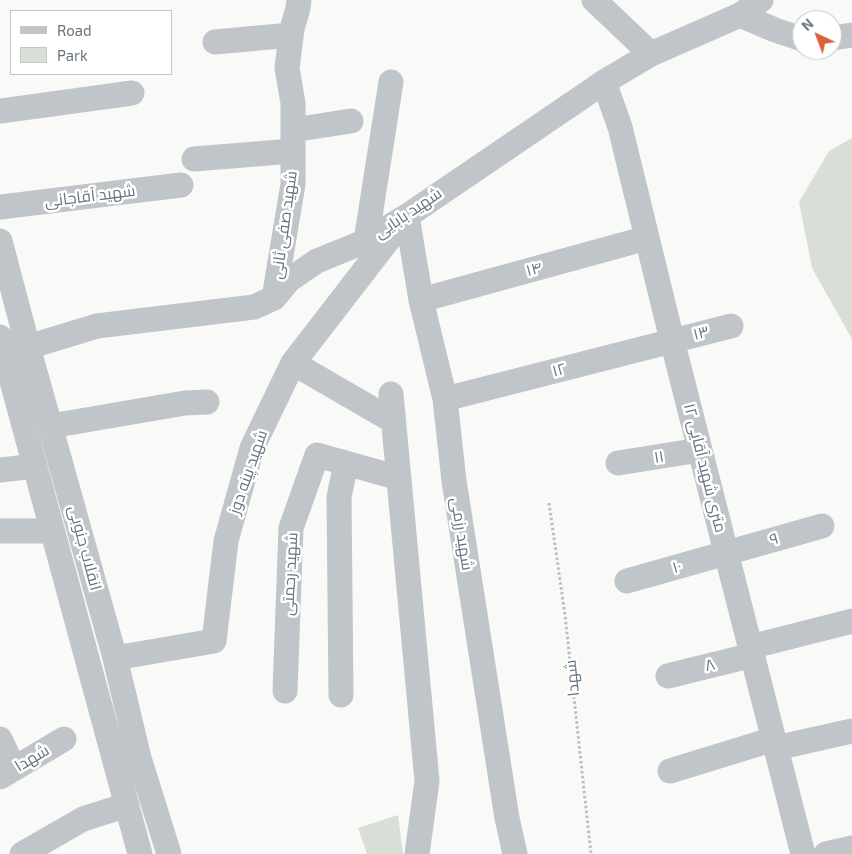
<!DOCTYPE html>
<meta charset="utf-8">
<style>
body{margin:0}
#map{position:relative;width:852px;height:854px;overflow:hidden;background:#f9f9f7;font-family:"Exo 2",sans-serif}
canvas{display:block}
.legend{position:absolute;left:10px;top:10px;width:162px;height:65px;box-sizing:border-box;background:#fff;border:1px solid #c2c7cd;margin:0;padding:6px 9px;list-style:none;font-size:15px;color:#667481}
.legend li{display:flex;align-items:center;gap:10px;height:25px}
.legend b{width:25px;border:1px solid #c2c7cd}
.north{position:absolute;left:792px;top:10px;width:50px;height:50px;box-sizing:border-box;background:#fff;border:1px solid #c2c7cd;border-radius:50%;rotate:317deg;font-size:14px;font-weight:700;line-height:20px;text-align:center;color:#667481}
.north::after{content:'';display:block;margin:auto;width:18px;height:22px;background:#da6036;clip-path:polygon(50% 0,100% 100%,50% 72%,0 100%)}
</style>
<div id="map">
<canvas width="852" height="854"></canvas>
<ul class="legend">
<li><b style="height:6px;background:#c0c5c9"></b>Road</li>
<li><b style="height:14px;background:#d9ded7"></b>Park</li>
</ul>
<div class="north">N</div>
</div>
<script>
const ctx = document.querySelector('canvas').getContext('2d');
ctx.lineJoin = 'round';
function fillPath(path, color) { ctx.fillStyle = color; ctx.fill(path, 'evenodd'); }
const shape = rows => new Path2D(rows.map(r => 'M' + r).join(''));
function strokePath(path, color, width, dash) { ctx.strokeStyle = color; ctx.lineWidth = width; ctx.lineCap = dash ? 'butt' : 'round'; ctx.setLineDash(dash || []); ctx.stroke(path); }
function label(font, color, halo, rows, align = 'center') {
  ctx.font = font + ' "Exo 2",Cairo,sans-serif'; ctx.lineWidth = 5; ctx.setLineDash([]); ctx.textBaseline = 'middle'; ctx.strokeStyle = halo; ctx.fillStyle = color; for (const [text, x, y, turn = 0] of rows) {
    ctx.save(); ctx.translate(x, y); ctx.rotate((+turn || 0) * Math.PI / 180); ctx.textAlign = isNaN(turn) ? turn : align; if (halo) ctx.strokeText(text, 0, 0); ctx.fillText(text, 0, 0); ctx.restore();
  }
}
const green = shape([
 [852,138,852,339,812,268,799,202,829,151],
 [398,815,403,854,367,854,358,828]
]);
const path = shape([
 [549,503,565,615,591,854]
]);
const minor = shape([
 [594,0,651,54],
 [740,15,775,30,802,39],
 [832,38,852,35],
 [215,42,291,35],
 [604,82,620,127,672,340,803,854],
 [0,111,132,93],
 [293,130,351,121],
 [194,159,293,151],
 [0,207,181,185],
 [407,216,421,300,445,399,454,481,507,818,515,854],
 [0,241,28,347,115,658,139,758,169,854],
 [366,241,391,82],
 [274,298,293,184,293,103,287,68,292,29,298,8,299,0],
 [421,300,647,238],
 [0,337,140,854],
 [28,347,97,326,254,307,274,298,289,280,317,261,366,241,407,216,604,82,651,54,740,15,761,0],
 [293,363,393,421],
 [391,394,427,781,417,854],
 [445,399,731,326],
 [51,426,185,403,207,402],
 [618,463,700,450],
 [0,470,35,466],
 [0,531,52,531],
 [627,581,822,526],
 [750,647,852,621],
 [115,658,214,641,226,541,252,448,293,363,398,227],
 [668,676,753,655],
 [285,691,291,528,317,455,399,478],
 [341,695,339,497,346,463],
 [0,739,14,769],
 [776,748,852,731],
 [670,771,774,739],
 [0,777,64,739],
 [22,854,83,819,127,805],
 [826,854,852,848]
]);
const streetNames = [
 ["شهید آقاجانی",90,196,-7],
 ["شهید بابایی",408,213,-34],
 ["شهید صفی ثانی",284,225,-82],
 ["۱۴",534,269,-15],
 ["۱۳",701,333,-14],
 ["۱۲",559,370,-15],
 ["۱۱",659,457,-9],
 ["۱۲ متری شهید آقایی",705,468,76],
 ["شهید پینه دوز",248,472,-71],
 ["شهید رزمی",462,534,81],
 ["۹",774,539,-16],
 ["انقلاب جنوبی",85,548,75],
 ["۱۰",677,567,-16],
 ["شهید رحمتی",290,574,-87],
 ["۸",710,665,-13],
 ["شهدا",572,678,-96],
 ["شهدا",32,758,-31]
];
fillPath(green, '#d9ded7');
strokePath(path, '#bbbec1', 3, [2.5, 2.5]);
strokePath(minor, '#c0c5c9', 25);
label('16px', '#667481', '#fff', streetNames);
</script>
